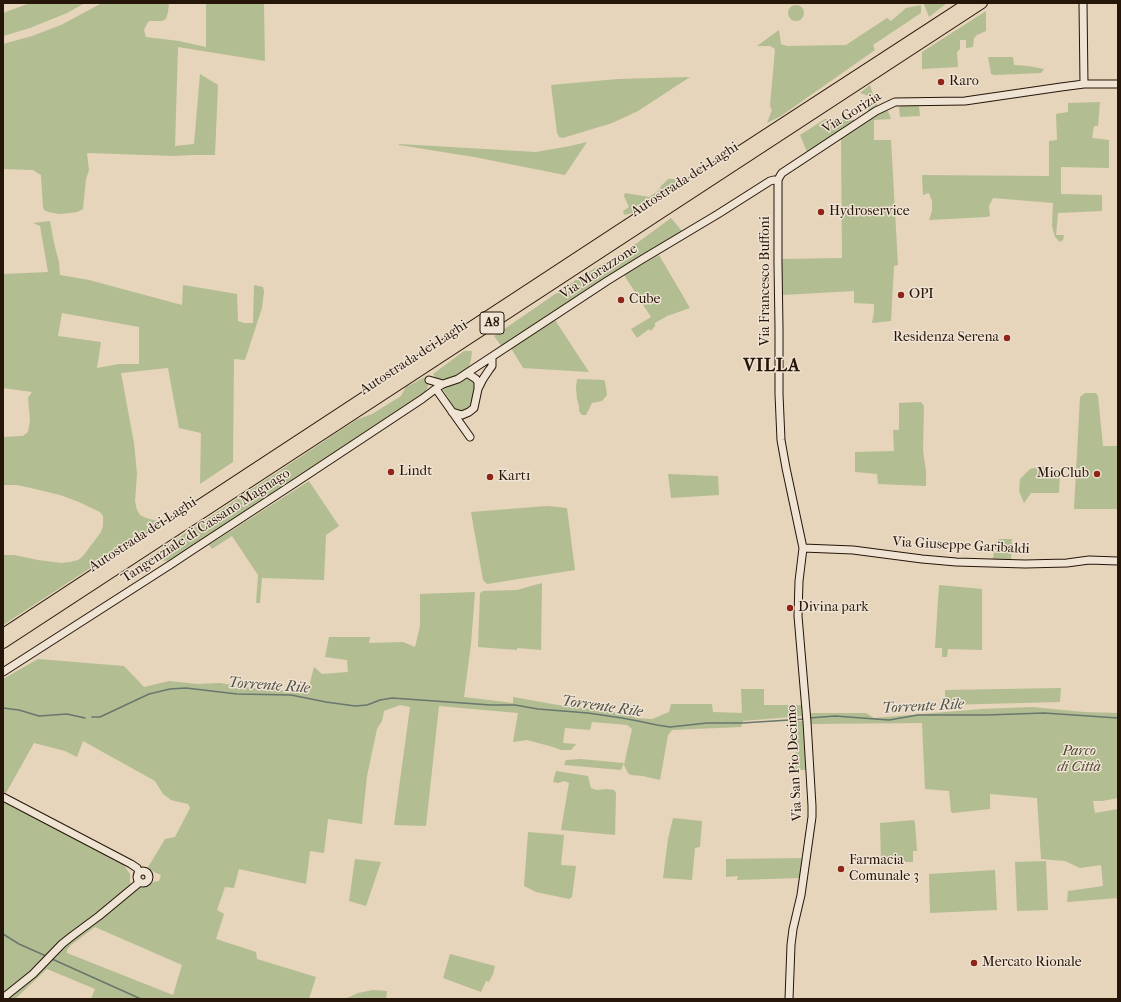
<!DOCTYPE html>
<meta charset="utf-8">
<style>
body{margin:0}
#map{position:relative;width:1121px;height:1002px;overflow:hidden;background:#e6d4bb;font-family:"IM FELL French Canon",serif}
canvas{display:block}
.frame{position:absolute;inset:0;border:4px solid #261509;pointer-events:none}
</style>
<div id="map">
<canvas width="1121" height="1002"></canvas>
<div class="frame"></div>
</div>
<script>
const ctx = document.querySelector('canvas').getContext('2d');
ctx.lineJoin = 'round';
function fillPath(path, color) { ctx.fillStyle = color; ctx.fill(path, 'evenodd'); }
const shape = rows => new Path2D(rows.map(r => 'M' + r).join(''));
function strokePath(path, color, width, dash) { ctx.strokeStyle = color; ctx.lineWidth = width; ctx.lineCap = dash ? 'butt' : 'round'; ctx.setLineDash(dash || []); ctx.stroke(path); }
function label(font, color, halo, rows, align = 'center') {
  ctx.font = font + ' "IM FELL French Canon",serif'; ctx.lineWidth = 3; ctx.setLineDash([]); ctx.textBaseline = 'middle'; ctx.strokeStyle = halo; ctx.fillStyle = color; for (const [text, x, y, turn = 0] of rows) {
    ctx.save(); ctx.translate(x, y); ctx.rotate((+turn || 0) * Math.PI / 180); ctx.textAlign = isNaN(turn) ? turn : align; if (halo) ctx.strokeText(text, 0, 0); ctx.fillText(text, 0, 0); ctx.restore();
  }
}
const green = shape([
 [30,3,85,3,67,13,30,28,3,36,3,13],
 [102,3,169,3,168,12,166,19,162,21,150,21,148,22,144,30,146,37,179,41,206,47,206,3,264,3,265,61,178,47,175,146,194,144,200,74,218,85,215,155,191,155,175,156,87,153,89,170,86,179,83,209,77,212,70,213,59,214,48,212,44,210,43,207,41,175,33,170,3,169,3,44,32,36,61,25],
 [925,3,947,3,929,17,924,4],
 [921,5,921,13,873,45,875,50,781,116,767,123,772,110,770,106,775,49,770,46,757,46,779,30,781,44,787,46,846,45,887,18,891,21,906,8],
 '788 13a8 8 0 1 1 16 0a8 8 0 1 1-16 0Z',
 [986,11,986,31,977,35,974,38,973,47,966,48,966,40,960,40,960,49,957,52,958,67,922,69,922,52],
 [988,57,1013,57,1014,65,1028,66,1044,69,1041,73,995,75,991,74],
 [690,77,638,111,612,123,563,138,559,137,557,133,551,85,618,79],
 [870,85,874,98,877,101,877,105,874,109,869,112,866,107,869,96,860,93],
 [1100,102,1098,126,1094,126,1092,138,1109,140,1109,168,1061,167,1061,194,1102,195,1102,211,1058,213,1056,235,1064,235,1063,240,1060,242,1055,237,1052,226,1053,203,993,198,989,206,990,216,987,217,929,220,932,211,932,201,929,193,923,195,922,175,1049,176,1049,141,1057,140,1056,114,1068,112,1068,103],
 [916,104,919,106,920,116,900,117,899,108,901,105],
 [884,111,888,111,891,119,874,120,874,140,891,140,898,265,894,266,891,321,872,323,874,312,874,304,854,303,854,291,782,295,782,259,842,258,841,139],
 [825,119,858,120,807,152,800,135],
 [587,142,565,175,474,157,399,145,399,144,536,152,570,146],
 [668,179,683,179,671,190,641,209,633,213,624,215,623,211,629,207,624,196,625,193,649,197,658,191,661,186],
 [671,218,682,231,595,284,502,347,494,336,583,275,633,246],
 [50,221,54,243,59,262,60,275,89,280,182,305,183,285,237,294,238,321,244,323,253,323,254,285,263,287,264,292,262,308,245,360,234,359,233,462,200,484,201,433,179,428,168,368,121,373,134,443,137,474,135,501,137,510,140,515,146,518,161,522,3,625,3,555,14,555,38,560,61,563,70,562,78,560,83,556,101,532,103,526,103,516,100,512,79,502,60,495,31,488,17,485,3,485,3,437,23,436,28,432,30,420,28,398,32,392,3,388,3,274,48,272,40,226,33,223],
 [62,313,139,327,139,364,119,364,97,368,101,342,58,336],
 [659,255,690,308,667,316,655,323,655,326,651,331,649,329,637,338,631,329,651,317,624,275],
 [555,320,589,372,523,368,511,348],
 [464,351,472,351,471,360,468,370,451,379,437,380,433,374],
 [425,377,429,383,426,391,169,561,155,560,138,574,136,566,356,420,372,414,401,396,406,387],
 [471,377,477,382,472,406,467,410,461,411,456,410,442,388,444,386,450,386,456,384,464,379],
 [577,379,604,380,605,382,607,395,602,401,592,403,586,415,582,415,579,411,579,406,577,399,576,388],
 [1085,393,1096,393,1098,396,1103,446,1118,446,1118,509,1074,509,1080,397],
 [921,402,924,406,923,450,926,472,926,486,878,484,877,474,855,472,855,452,894,451,893,430,899,430,899,403],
 [1042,466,1060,473,1059,493,1031,493,1024,503,1019,491,1020,479,1030,469],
 [668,474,718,476,719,495,671,498],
 [309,481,339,526,326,535,324,580,262,578,260,603,256,603,258,575,232,536,212,549,209,545],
 [547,506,567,508,575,570,487,584,483,580,471,512],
 [999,539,1012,539,1011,561,995,560,993,559,995,543],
 [542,583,541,650,517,648,517,650,478,647,480,593,483,591,517,590],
 [939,585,982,589,982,650,948,649,947,657,942,657,942,648,935,648],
 [475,592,471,644,464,697,513,703,513,697,558,705,632,714,635,718,652,719,669,712,671,704,712,704,713,712,742,713,741,689,764,689,764,705,802,705,802,716,743,721,741,727,672,730,668,735,660,780,643,776,631,775,628,773,624,765,632,729,627,725,592,722,590,730,565,728,563,743,576,744,571,750,561,750,553,747,527,740,513,742,518,713,439,706,426,826,394,825,410,707,400,705,384,711,382,721,377,729,367,776,362,824,328,819,324,853,310,851,306,884,239,869,234,888,225,887,217,910,224,914,216,939,256,952,257,959,316,977,309,999,91,999,95,989,47,969,15,999,3,999,3,801,121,861,130,874,130,886,136,890,146,883,159,881,161,875,147,869,165,839,175,837,190,808,188,804,171,800,163,794,155,781,83,741,77,757,65,751,34,743,6,793,3,792,3,679,38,659,124,666,144,687,169,681,198,684,220,683,265,690,308,690,314,667,322,674,348,672,347,660,325,657,329,637,370,637,369,643,403,642,415,647,420,626,420,594],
 [95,927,182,965,173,995,67,953,67,950,71,945],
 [1061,688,1060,702,945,705,945,690],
 [1032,707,1084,712,1118,713,1118,798,1102,801,1093,801,1095,813,1118,809,1118,898,1067,902,1068,891,1103,886,1101,865,1080,868,1065,861,1041,859,1037,798,990,794,990,809,953,813,951,812,949,791,925,789,922,723,811,724,809,713,866,713,874,718,982,709],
 [797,721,803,721,806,770,795,770],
 [580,759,624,763,621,770,564,765,566,760],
 [556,771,588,776,591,788,597,790,606,789,614,790,616,793,615,835,561,830,569,783,564,781,558,783,553,782],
 [673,818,702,821,700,847,695,848,692,880,663,878,668,839],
 [914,820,915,823,917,851,913,851,913,862,881,862,880,823],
 [528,832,564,835,561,865,576,866,572,897,569,899,560,897,536,892,524,886],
 [803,858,800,878,737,880,738,876,726,877,726,859],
 [355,859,381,862,366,906,349,901],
 [1046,861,1048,910,1017,911,1015,862],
 [995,870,997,910,930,913,929,874],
 [450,954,495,966,493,974,489,982,486,981,481,992,443,978],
 [373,990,387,991,386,999,345,999,358,993]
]);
const stream = shape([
 [3,708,19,710,39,716,67,714,85,718],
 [92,717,100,717,149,694,170,689,186,688,237,694,291,695,326,702,355,706,367,705,380,700,392,698,491,705,515,705,538,709,588,713,622,718,638,721,657,725,670,727,707,723,742,723,805,719],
 [809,718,835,716,889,720,918,715,986,715,1044,713,1118,718],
 [3,934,19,944,46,956],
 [52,959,141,999]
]);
const secondary = shape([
 [1083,3,1084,84],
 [467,373,476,379,478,382,478,389],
 [429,380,443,384],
 [436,389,470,437],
 [452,412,462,415,469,412,474,408,478,389,483,379,489,370,492,366,492,358],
 [803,548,853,550,922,559,956,562,1025,564,1067,563,1089,560,1118,561],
 [3,672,173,563,191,551,298,481,422,399,438,387,443,384,458,379,467,373,607,281,641,260,718,214,770,181,774,180,778,180],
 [3,797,131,864,137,868,139,872],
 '137 877a6 6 0 1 1 12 0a6 6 0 1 1-12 0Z',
 [3,998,33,974,62,944,72,936,99,916,140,882],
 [789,999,791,945,793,929,801,895,812,817,812,806,807,722,798,616,799,581,803,548,786,468,781,440,779,394,779,328,778,263,778,180,780,176,782,173,876,111,895,102,965,101,1061,87,1084,84,1118,84]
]);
const highway = shape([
 [3,634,616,232,968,3],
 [3,643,982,3]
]);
const markers = [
 [941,82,4,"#8f2418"],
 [821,212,4,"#8f2418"],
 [901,295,4,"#8f2418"],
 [621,300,4,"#8f2418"],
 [1007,338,4,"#8f2418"],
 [391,472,4,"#8f2418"],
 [1097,474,4,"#8f2418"],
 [490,477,4,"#8f2418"],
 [790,608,4,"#8f2418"],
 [841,869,4,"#8f2418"],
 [974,963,4,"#8f2418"]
];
const shields = [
 [492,323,24]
];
const shieldNames = [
 ["A8",492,323]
];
const poiNames = [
 ["Raro",949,82],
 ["Hydroservice",829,212],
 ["OPI",909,295],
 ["Cube",629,300],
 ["Residenza Serena",999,338,"right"],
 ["Lindt",399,472],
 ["MioClub",1089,474,"right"],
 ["Kart1",498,477],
 ["Divina park",798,608],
 ["Farmacia",849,861],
 ["Comunale 3",849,877],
 ["Mercato Rionale",982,963]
];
const streetNames = [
 ["Via Gorizia",852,113,-32],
 ["Autostrada dei Laghi",685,180,-33],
 ["Via Morazzone",599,272,-33],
 ["Via Francesco Buffoni",766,281,-90],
 ["Autostrada dei Laghi",414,358,-33],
 ["Tangenziale di Cassano Magnago",206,526,-33],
 ["Autostrada dei Laghi",143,535,-33],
 ["Via Giuseppe Garibaldi",961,546,3],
 ["Via San Pio Decimo",795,763,-93]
];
const parkNames = [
 ["Parco",1079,752],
 ["di Città",1079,768]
];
const waterNames = [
 ["Torrente Rile",269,686,4],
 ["Torrente Rile",602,707,8],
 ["Torrente Rile",923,707,-3]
];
const districtNames = [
 ["VILLA",772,367]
];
fillPath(green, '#b2bd92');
strokePath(stream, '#69776e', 1.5);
strokePath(secondary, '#261509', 9);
strokePath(highway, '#261509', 12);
strokePath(secondary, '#efe3d3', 7);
strokePath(highway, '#e6d4bb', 10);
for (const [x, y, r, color] of markers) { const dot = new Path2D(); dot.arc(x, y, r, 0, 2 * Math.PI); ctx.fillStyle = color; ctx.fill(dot); strokePath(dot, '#efe3d3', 1.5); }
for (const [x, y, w] of shields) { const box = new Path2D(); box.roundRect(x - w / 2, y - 11, w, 22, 3); ctx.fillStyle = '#efe3d3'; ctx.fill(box); strokePath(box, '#261509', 1); }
label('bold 13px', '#261509', null, shieldNames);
label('14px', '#261509', '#efe3d3', poiNames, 'left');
label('14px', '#261509', '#efe3d3', streetNames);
label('italic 14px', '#504732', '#efe3d3', parkNames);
label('italic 15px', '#4d4e44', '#efe3d3', waterNames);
ctx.letterSpacing = '1px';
label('bold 18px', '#261509', '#efe3d3', districtNames);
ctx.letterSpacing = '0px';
</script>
